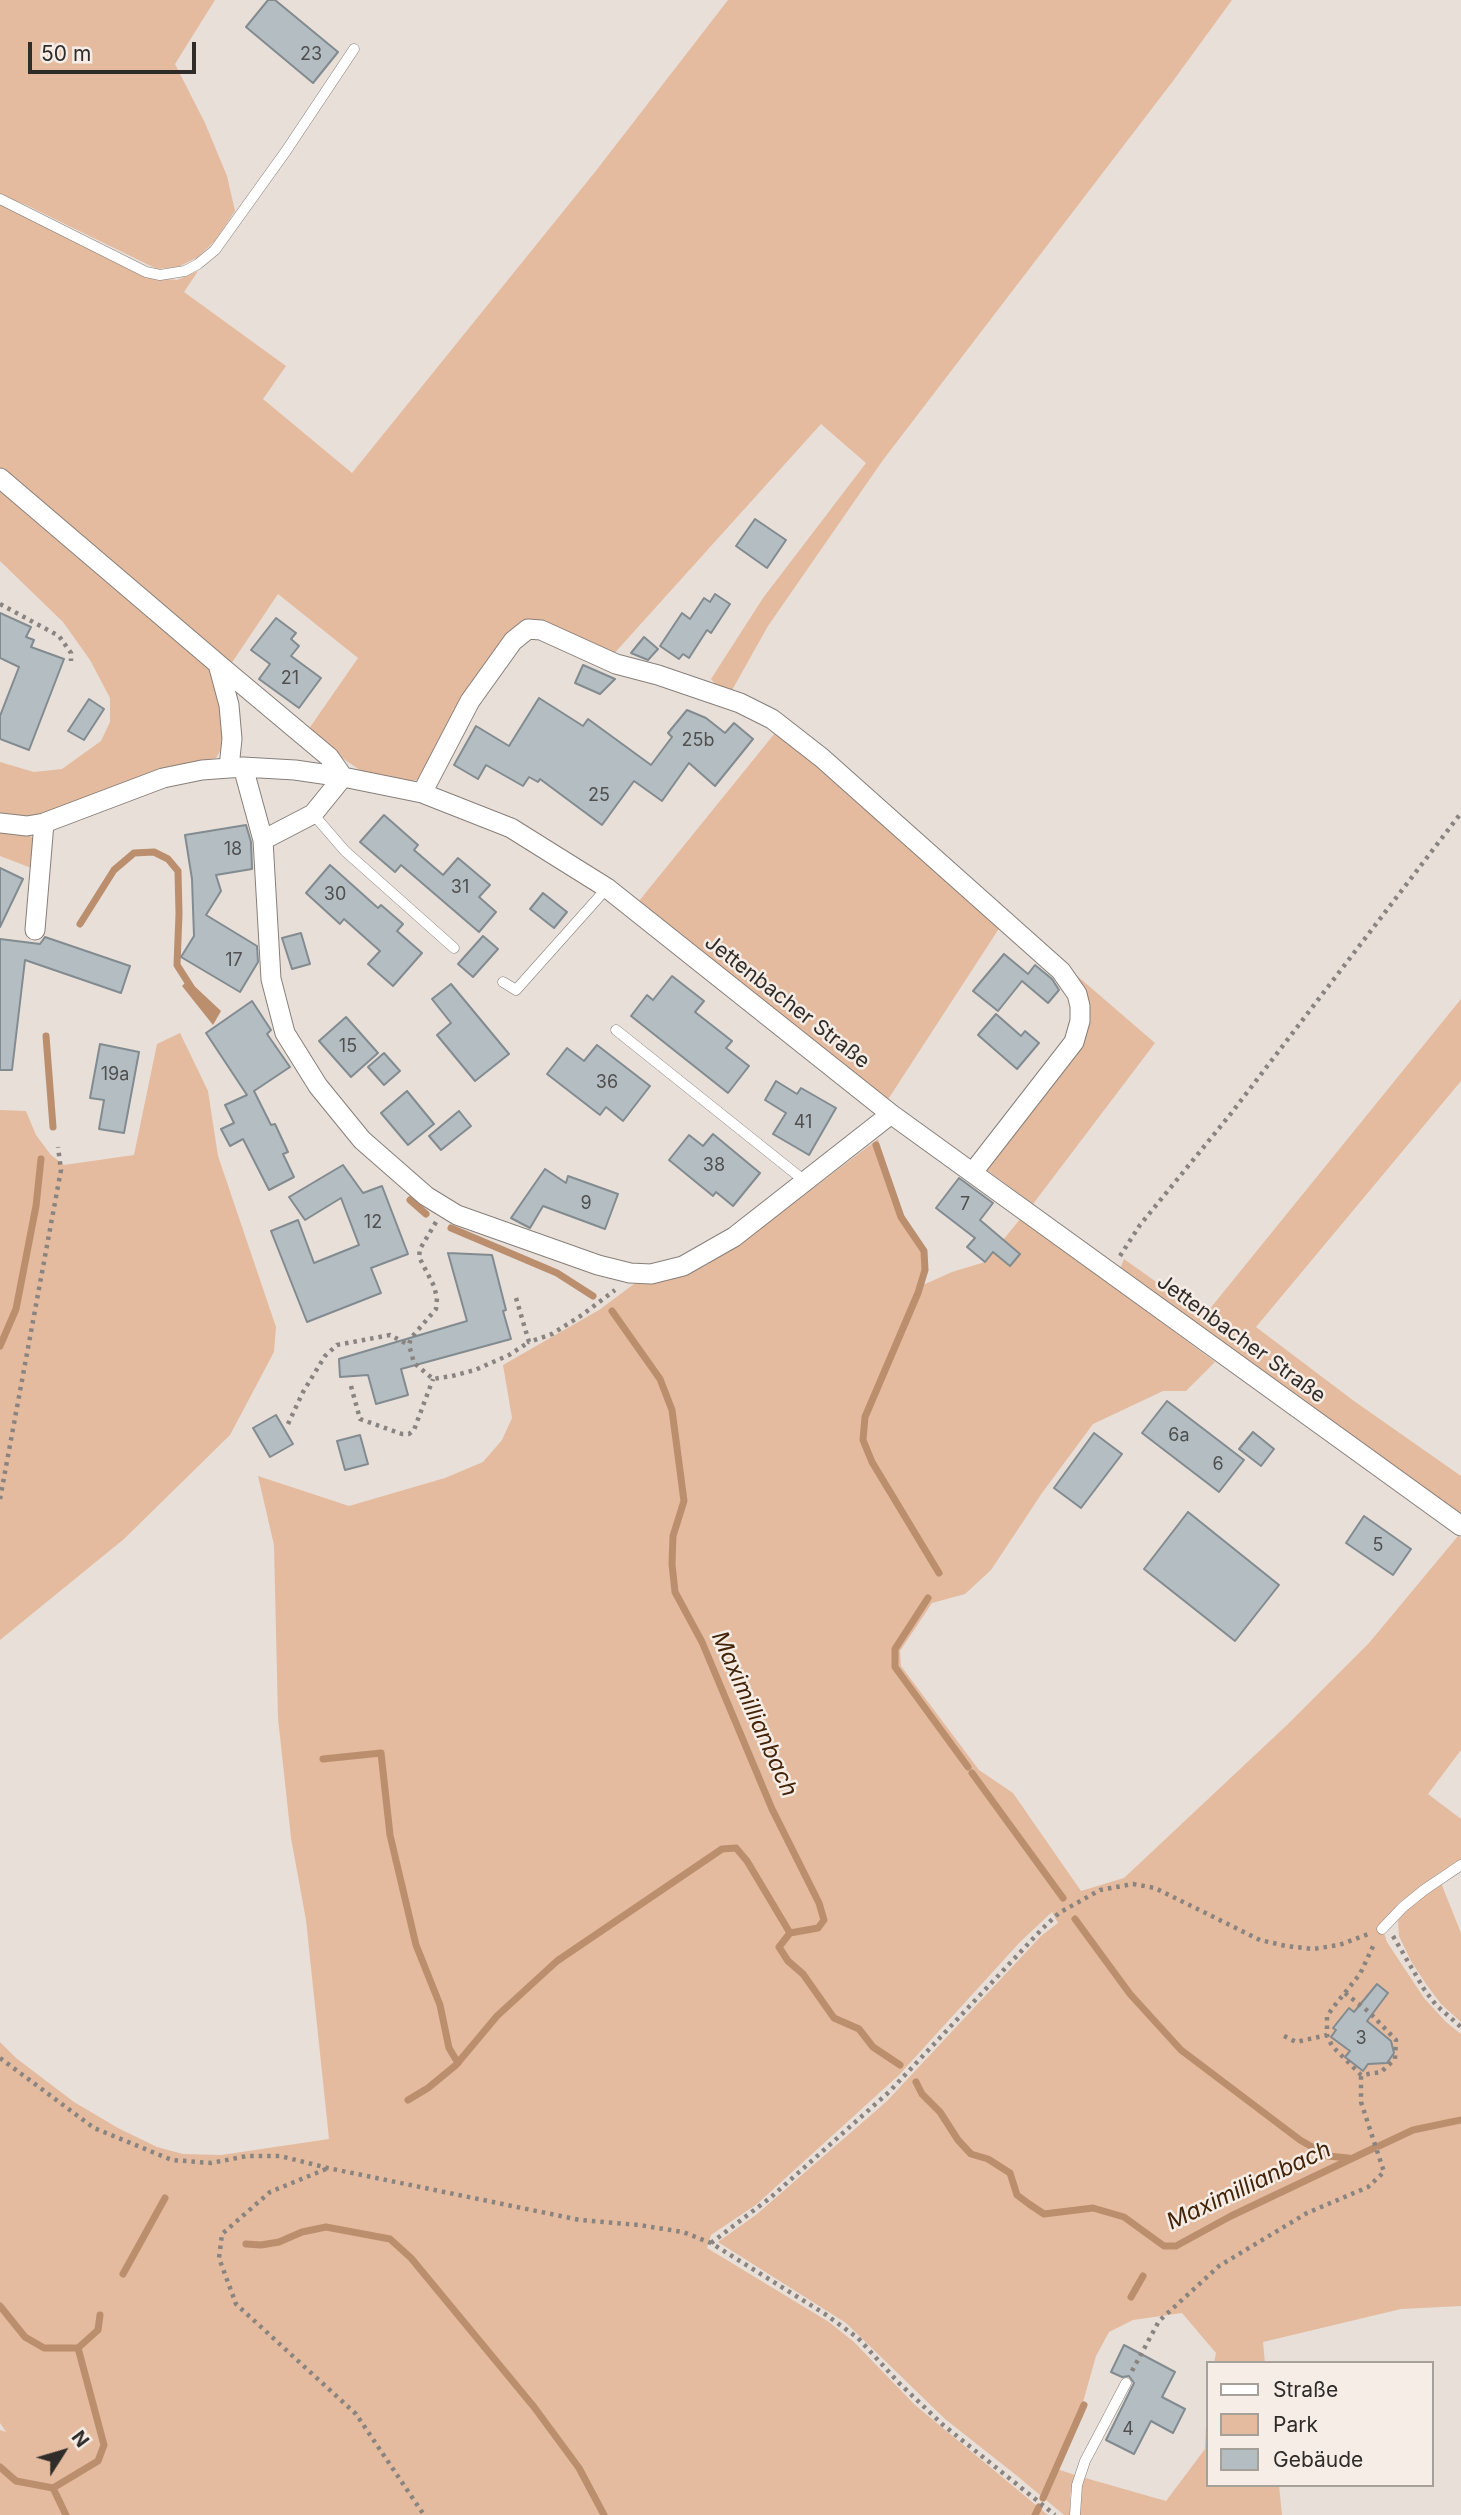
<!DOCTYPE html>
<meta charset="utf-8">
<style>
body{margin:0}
#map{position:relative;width:1461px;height:2515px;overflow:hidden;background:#e8dfd9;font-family:Inter,sans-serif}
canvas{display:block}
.legend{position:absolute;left:1206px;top:2361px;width:228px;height:126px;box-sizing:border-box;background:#f5ede6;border:2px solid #a6a09b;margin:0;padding:9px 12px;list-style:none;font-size:21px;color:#2f2c2a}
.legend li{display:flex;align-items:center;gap:14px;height:35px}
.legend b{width:35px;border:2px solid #a6a09b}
.north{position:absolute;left:28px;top:2417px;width:70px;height:70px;-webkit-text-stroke:5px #f5ede6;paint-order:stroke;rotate:53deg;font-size:19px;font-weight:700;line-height:28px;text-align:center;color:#2f2c2a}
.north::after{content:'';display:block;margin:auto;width:24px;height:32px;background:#2f2c2a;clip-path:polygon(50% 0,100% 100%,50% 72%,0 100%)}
.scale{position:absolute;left:28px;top:42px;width:168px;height:32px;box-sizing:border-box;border:4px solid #2f2c2a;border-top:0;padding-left:9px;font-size:21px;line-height:24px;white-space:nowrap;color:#2f2c2a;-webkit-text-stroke:5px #f5ede6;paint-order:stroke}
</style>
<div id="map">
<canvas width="1461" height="2515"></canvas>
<ul class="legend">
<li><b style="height:9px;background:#fff"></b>Straße</li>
<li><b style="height:19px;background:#e4bb9e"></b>Park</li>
<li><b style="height:19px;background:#b4bec2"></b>Gebäude</li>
</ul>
<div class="north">N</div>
<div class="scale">50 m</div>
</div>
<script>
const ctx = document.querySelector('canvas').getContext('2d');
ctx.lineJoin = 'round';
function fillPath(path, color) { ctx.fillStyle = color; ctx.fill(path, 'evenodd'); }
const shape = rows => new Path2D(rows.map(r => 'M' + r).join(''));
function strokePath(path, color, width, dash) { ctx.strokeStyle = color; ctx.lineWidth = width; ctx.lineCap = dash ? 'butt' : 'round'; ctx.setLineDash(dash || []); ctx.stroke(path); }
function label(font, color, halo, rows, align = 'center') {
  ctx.font = font + ' Inter,sans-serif'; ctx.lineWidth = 5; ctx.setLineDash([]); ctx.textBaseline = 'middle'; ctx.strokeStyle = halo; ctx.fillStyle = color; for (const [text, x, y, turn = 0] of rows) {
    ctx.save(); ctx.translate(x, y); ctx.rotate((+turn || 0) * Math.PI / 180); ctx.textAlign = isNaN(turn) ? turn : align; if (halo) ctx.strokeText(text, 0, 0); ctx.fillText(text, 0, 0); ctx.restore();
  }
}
const green = shape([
 [0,0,215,0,175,64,205,123,227,176,235,211,215,241,198,257,178,267,157,269,24,204,0,196],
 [728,0,1232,0,1173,81,883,460,768,626,731,692,719,688,711,679,763,598,866,463,821,424,611,657,535,622,421,779,411,781,367,775,306,733,358,658,278,594,229,667,0,470,0,203,158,278,177,280,198,271,184,292,286,366,263,399,352,473,595,172],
 [0,484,214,667,226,741,216,758,191,763,36,817,0,816,0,762,34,772,62,769,101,741,110,722,110,698,90,660,63,622,0,561],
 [775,733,806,754,1000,927,887,1101,639,901],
 [0,830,28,833,35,841,34,869,0,856],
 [1075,974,1155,1043,1033,1204,987,1170,1079,1049,1087,1003],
 [1461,999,1461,1081,1256,1327,1354,1401,1461,1476,1461,1517,1120,1269,1124,1259,1204,1316],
 [180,1033,208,1091,218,1156,276,1327,274,1352,230,1435,124,1539,0,1640,0,1110,26,1111,36,1135,51,1155,64,1165,134,1155,157,1044],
 [878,1139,903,1216,926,1250,928,1270,923,1285,952,1272,985,1262,1021,1218,1215,1362,1186,1391,1163,1391,1093,1424,1042,1493,991,1570,965,1594,932,1603,900,1651,901,1666,979,1770,1013,1793,1081,1891,1124,1878,1288,1724,1369,1643,1458,1536,1461,1538,1461,1750,1428,1794,1461,1819,1461,1859,1400,1902,1381,1924,1387,1942,1424,1998,1446,2022,1461,2034,1461,2306,1401,2309,1263,2342,1265,2363,1214,2363,1216,2353,1182,2313,1133,2320,1109,2332,1096,2356,1083,2402,1054,2468,1075,2475,1070,2496,1070,2515,1064,2515,1016,2475,945,2419,846,2323,718,2242,757,2214,887,2101,1041,1936,1058,1923,1052,1912,1020,1942,899,2075,757,2204,711,2235,707,2248,829,2322,854,2342,915,2405,1048,2515,0,2515,0,2430,6,2432,0,2423,0,2042,16,2058,74,2102,118,2128,157,2147,183,2154,221,2155,329,2139,306,1920,291,1838,278,1718,274,1545,258,1476,349,1506,445,1478,483,1462,502,1440,512,1418,503,1365,599,1310,634,1284,679,1275,705,1266,762,1227],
 [1441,1883,1461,1933,1461,2022,1441,2004,1426,1984,1411,1961,1399,1936,1398,1921,1405,1911],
 [1207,2402,1207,2485,1279,2485,1282,2515,1079,2515,1082,2477,1166,2501,1205,2449]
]);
const water = shape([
 [188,980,221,1011,213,1025,182,986]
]);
const stream = shape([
 [80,924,114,870,134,853,154,852,168,859,178,871,179,914,177,965,191,987],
 [46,1036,53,1127],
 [876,1145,901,1217,924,1251,925,1270,918,1293,865,1417,863,1440,872,1462,939,1573],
 [410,1200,426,1214],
 [451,1228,557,1273,593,1296],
 [612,1311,660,1379,672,1410,684,1501,673,1536,672,1564,675,1592,702,1642,772,1809,819,1903,824,1920,818,1928,790,1933,779,1947,788,1961,803,1974,834,2018,859,2029,873,2047,900,2065],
 [0,1346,16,1309,36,1206,41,1159],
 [928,1598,895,1649,895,1667,968,1767],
 [323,1759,381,1753,390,1835,416,1945,440,2005,449,2048,458,2063],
 [972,1773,1063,1898],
 [1075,1919,1130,1994,1181,2050,1300,2140,1328,2156,1348,2158],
 [916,2082,922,2094,940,2112,958,2140,971,2154,988,2159,1010,2173,1017,2195,1029,2204,1044,2214,1093,2208,1124,2217,1164,2246,1176,2246,1231,2216,1374,2148],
 [408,2100,428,2088,456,2065,497,2016,557,1961,722,1849,736,1848,747,1861,790,1933],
 [1379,2146,1413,2130,1461,2120],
 [246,2244,261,2245,279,2242,302,2232,326,2227,390,2239,411,2258,534,2407,579,2468,604,2515],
 [123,2274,165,2198],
 [1131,2297,1143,2276],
 [0,2306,25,2337,44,2348,78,2348],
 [0,2467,16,2481,53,2488,98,2461,104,2445,78,2348,98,2330,100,2315],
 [53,2488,66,2515],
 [1043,2498,1084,2405],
 [1035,2515,1039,2507]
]);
const building = shape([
 [268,0,275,0,338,52,313,83,246,27,268,0],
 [755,519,786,540,767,568,736,546,755,519],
 [715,594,730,604,711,633,707,630,689,658,683,654,679,659,660,646,682,613,690,619,704,598,710,602,715,594],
 [0,613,31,627,26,637,34,640,31,647,64,659,29,750,0,739,0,716,19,667,0,658,0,613],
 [276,618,296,633,291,639,299,646,291,656,321,678,299,708,259,679,270,664,251,650,276,618],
 [644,637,658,649,648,660,631,653,644,637],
 [583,665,615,679,600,694,575,683,583,665],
 [539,698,583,726,588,719,651,765,672,737,668,733,687,710,706,718,725,733,734,723,753,739,715,786,689,763,662,801,634,781,602,825,540,779,538,782,529,777,523,786,486,765,478,779,454,765,476,726,509,746,539,698],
 [89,699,104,709,84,740,68,731,89,699],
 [384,815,418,845,414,850,443,875,458,858,490,885,479,897,496,912,479,932,401,865,395,872,360,842,384,815],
 [246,825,251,842,252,869,216,875,221,891,206,915,257,946,258,962,240,992,181,957,194,936,192,879,185,835,246,825],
 [330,865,378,908,381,905,403,924,397,931,422,953,393,986,368,964,380,951,344,919,340,924,306,893,330,865],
 [0,868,23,879,0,927,0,868],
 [543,893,567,912,554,928,530,909,543,893],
 [301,933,310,964,292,969,282,938,301,933],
 [483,936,498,949,473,977,458,964,483,936],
 [45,937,130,966,121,993,25,960,12,1070,0,1070,0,939,40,944,45,937],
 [1004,954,1028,974,1035,965,1052,979,1059,990,1048,1003,1022,981,998,1011,973,991,1004,954],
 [672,976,704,1001,695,1012,732,1041,726,1048,749,1066,728,1093,631,1016,647,995,653,1000,672,976],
 [451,984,509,1054,475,1081,437,1035,451,1023,432,999,451,984],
 [252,1001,271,1030,267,1034,290,1067,254,1091,271,1125,275,1124,288,1152,283,1154,294,1177,269,1190,243,1139,230,1146,221,1129,234,1123,225,1105,247,1095,206,1033,252,1001],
 [996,1014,1021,1036,1025,1031,1039,1043,1017,1069,978,1035,996,1014],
 [346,1017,378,1053,351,1077,319,1041,346,1017],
 [100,1044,139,1052,124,1133,99,1129,104,1100,90,1098,100,1044],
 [597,1045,650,1086,623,1121,606,1107,600,1115,547,1074,567,1048,584,1061,597,1045],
 [384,1053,400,1071,384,1085,368,1067,384,1053],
 [776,1081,797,1094,801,1088,836,1108,809,1155,773,1134,786,1113,765,1100,776,1081],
 [407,1091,434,1124,408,1145,381,1113,407,1091],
 [459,1111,471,1126,441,1150,429,1136,459,1111],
 [713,1134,760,1173,733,1206,716,1192,713,1196,669,1160,689,1135,703,1146,713,1134],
 [343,1165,363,1193,382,1186,408,1254,371,1268,381,1293,307,1322,271,1231,298,1220,314,1263,359,1245,341,1198,305,1220,289,1197,343,1165],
 [545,1169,566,1183,568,1176,618,1194,605,1229,543,1206,530,1228,511,1218,545,1169],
 [959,1178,993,1203,980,1220,1020,1254,1010,1266,993,1252,985,1262,967,1247,975,1238,936,1208,959,1178],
 [448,1253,492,1255,506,1310,503,1311,511,1339,401,1369,408,1395,376,1404,368,1375,340,1377,339,1359,467,1321,448,1253],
 [1167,1401,1244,1460,1219,1492,1142,1433,1167,1401],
 [276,1415,293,1444,270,1457,253,1428,276,1415],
 [1253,1432,1274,1449,1261,1466,1239,1449,1253,1432],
 [1094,1433,1122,1454,1081,1508,1054,1488,1094,1433],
 [360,1435,368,1464,345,1470,337,1441,360,1435],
 [1188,1512,1279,1585,1235,1641,1144,1569,1188,1512],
 [1364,1516,1411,1549,1393,1575,1346,1543,1364,1516],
 [1377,1984,1388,1993,1367,2021,1391,2041,1394,2053,1387,2063,1368,2064,1363,2071,1345,2057,1350,2051,1331,2037,1336,2030,1333,2028,1349,2008,1354,2012,1377,1984],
 [1124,2345,1175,2372,1162,2397,1185,2409,1173,2433,1151,2421,1134,2454,1106,2440,1134,2383,1129,2376,1122,2377,1111,2372,1124,2345]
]);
const path = shape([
 [0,604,59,636,71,653,71,661],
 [436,1222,420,1249,419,1257,434,1286,437,1298,436,1309,411,1338,409,1345,414,1363,433,1379,452,1376,475,1370,509,1355,529,1342],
 [1120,1256,1140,1225,1229,1116,1461,813],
 [516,1298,529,1342,552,1334,582,1315,615,1290],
 [351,1386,360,1419,402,1434,409,1434,414,1430,433,1379],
 [288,1424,303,1392,325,1356,337,1345,390,1335,409,1345],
 [0,1499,61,1170,58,1147],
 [1393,1936,1424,1989,1436,2005,1461,2027],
 [1345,1993,1369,2012,1396,2040,1395,2059,1381,2072,1361,2075,1332,2046,1327,2035,1327,2016,1335,2005,1360,1974,1375,1942],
 [1284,2036,1296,2042,1327,2035],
 [0,2058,94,2128,172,2160,211,2163,247,2156,280,2156,328,2168,580,2220,639,2225,683,2232,711,2243,825,2314,858,2338,899,2383,942,2424,1055,2515],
 [326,2169,270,2192,222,2234,219,2258,236,2304,356,2414,424,2515],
 [711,2243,770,2198,889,2092,1043,1928,1059,1913,1100,1890,1133,1884,1155,1888,1260,1940,1286,1946,1313,1949,1339,1945,1371,1933],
 [1132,2371,1159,2321,1219,2266,1307,2213,1368,2187,1384,2172,1361,2102,1361,2075]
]);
const service = shape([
 [0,199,146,272,160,275,185,271,198,264,215,250,286,151,354,49],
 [313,814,345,851,454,948],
 [503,982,516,990,607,888],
 [616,1030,806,1182],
 [1382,1929,1403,1907,1424,1890,1461,1865],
 [1075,2515,1077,2485,1085,2461,1126,2383]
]);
const minor = shape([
 [0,478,218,664,229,705,232,739,229,767],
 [218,664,329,757,343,777,313,814,263,840],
 [243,767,263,840,271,979,285,1033,318,1086,362,1140,426,1196,457,1215,598,1265,630,1273,651,1274,683,1266,734,1237,891,1114],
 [422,793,470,701,513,641,528,629,541,630,616,664,658,675,740,703,772,719,822,758,1061,971,1077,994,1080,1006,1080,1021,1074,1042,973,1172],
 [0,823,27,826,44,823,163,778,202,770,243,767,295,770,343,777,422,793,511,828,607,888,891,1114,1461,1526],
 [35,930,44,823]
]);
const numberNames = [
 ["23",311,55],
 ["21",290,679],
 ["25b",698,741],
 ["25",599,796],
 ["18",233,850],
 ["31",460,888],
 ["30",335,895],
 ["17",234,961],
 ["15",348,1047],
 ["19a",115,1075],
 ["36",607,1083],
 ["41",803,1123],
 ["38",714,1166],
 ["9",586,1204],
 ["7",965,1205],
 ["12",373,1223],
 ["6a",1179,1436],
 ["6",1218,1465],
 ["5",1378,1546],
 ["3",1361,2039],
 ["4",1128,2430]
];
const streetNames = [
 ["Jettenbacher Straße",787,1002,38],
 ["Jettenbacher Straße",1241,1339,36]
];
const waterNames = [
 ["Maximillianbach",754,1714,66],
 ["Maximillianbach",1249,2186,-25]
];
fillPath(green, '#e4bb9e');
fillPath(water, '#bb8f6e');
strokePath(stream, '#bb8f6e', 7);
fillPath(building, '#b4bec2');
strokePath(building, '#828b90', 2);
strokePath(service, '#877f79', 11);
strokePath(minor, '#877f79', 21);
strokePath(path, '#8a8480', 4.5, [3.5, 5]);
strokePath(service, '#fff', 10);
strokePath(minor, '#fff', 19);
label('18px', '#505050', null, numberNames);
label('21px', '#2f2c2a', '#f5ede6', streetNames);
label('italic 23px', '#432409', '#f5ede6', waterNames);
</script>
